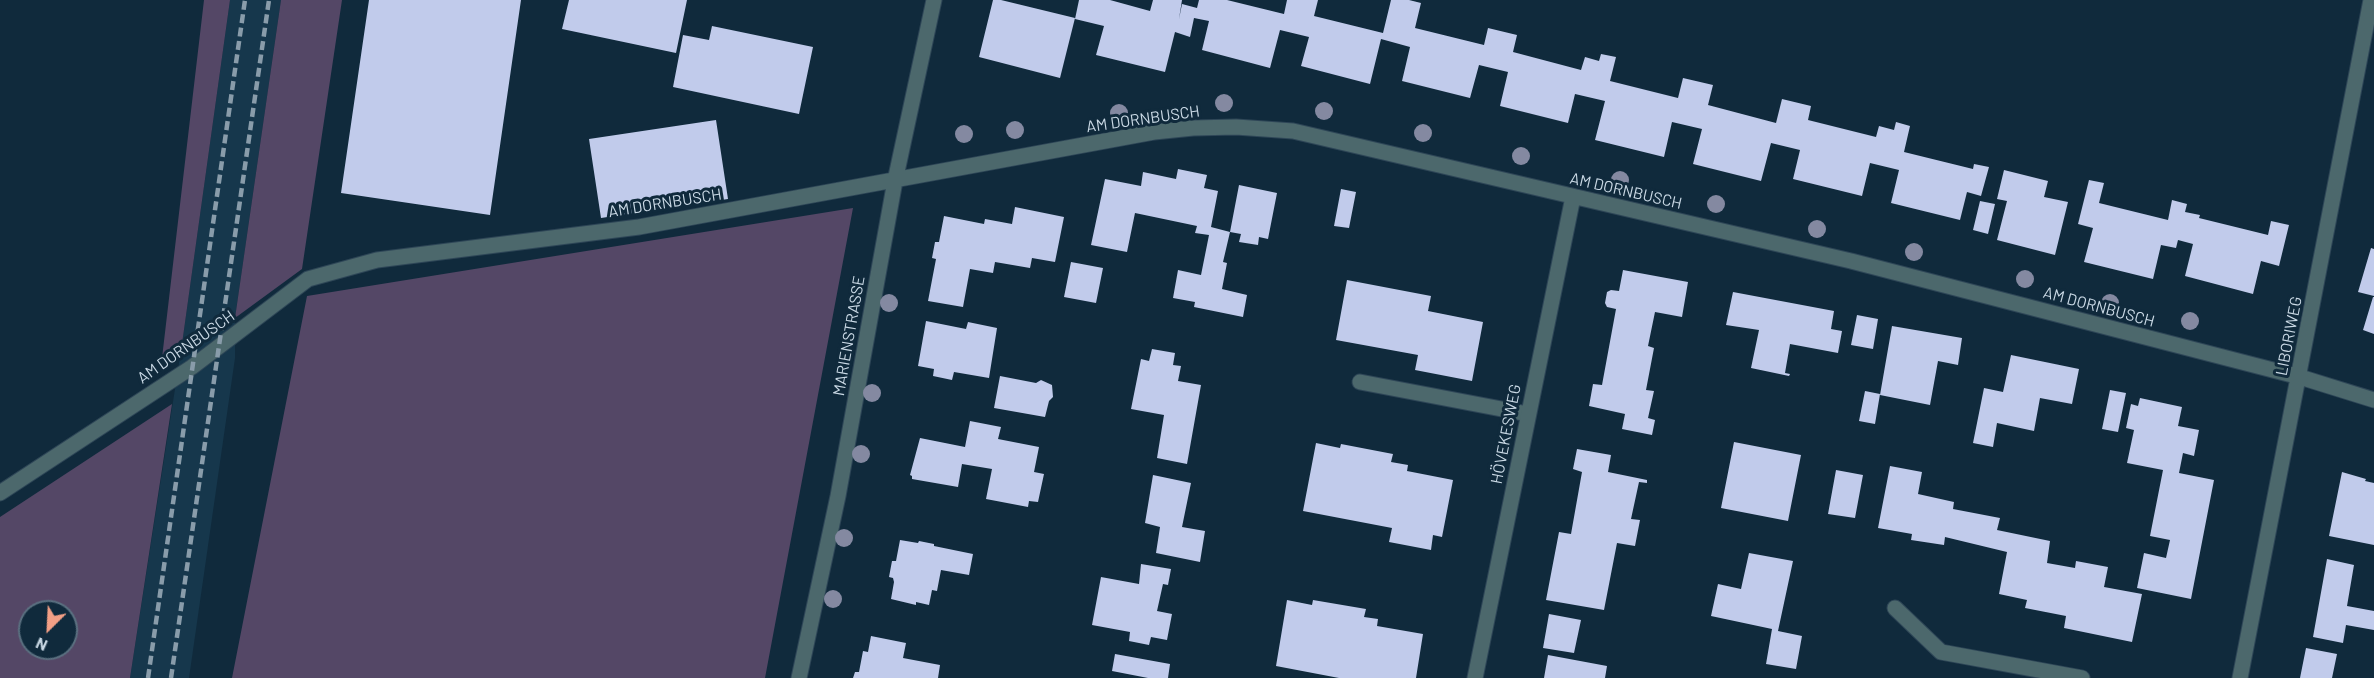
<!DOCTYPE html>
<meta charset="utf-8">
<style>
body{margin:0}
#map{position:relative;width:2374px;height:678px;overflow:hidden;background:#102a3c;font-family:Barlow,sans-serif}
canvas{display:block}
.north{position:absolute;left:18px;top:600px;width:60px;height:60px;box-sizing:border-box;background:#102a3c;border:2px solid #5a7080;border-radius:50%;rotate:204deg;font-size:16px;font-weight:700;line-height:24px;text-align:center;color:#cad9e5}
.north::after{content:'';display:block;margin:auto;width:21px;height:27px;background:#f39f85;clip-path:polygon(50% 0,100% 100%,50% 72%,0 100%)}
</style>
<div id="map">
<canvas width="2374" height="678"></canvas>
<div class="north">N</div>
</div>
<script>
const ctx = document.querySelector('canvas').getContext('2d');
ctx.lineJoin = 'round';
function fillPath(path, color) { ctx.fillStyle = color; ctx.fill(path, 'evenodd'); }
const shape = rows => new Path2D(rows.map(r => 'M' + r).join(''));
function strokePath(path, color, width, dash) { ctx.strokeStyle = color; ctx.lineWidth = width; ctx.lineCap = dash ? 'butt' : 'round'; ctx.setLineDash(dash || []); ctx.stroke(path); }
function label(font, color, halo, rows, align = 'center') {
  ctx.font = font + ' Barlow,sans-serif'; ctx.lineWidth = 6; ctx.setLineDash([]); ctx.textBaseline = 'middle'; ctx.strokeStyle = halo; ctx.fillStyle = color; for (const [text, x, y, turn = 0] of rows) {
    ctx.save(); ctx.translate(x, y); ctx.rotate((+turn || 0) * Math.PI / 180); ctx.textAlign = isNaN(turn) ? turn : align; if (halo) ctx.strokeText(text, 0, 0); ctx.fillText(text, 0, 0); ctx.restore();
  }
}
const built = shape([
 [230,0,281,0,235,318,235,358,189,678,130,678,182,344]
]);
const green = shape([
 [204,0,230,0,182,344,162,358],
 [281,0,342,0,302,269,235,318],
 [853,208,765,678,232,678,307,296],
 [172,404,130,678,0,678,0,517],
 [30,612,66,612,66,648,30,648]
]);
const building = shape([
 [369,0,521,0,490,215,341,193],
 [569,0,687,0,676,53,562,29],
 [993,0,1001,0,1075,18,1060,78,979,57],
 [1079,0,1110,0,1150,11,1153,0,1182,0,1179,19,1182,4,1197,8,1199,0,1227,0,1284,14,1287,0,1318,0,1314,16,1383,33,1391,0,1409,0,1421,3,1415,28,1484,45,1488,28,1517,35,1513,52,1581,70,1585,57,1599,61,1601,54,1616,57,1610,81,1678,98,1683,78,1713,85,1708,105,1776,123,1782,99,1811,106,1808,120,1876,137,1879,126,1894,130,1896,122,1910,126,1904,152,1973,169,1974,164,1989,167,1981,196,1967,192,1960,220,1891,203,1899,170,1870,163,1862,196,1793,179,1800,150,1771,143,1761,181,1693,164,1702,129,1672,122,1664,157,1595,140,1605,101,1575,94,1568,123,1500,106,1508,72,1479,65,1470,98,1402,81,1410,47,1381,39,1370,84,1301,66,1309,37,1280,30,1270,68,1202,50,1209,21,1194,18,1190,37,1175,32,1165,72,1096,55,1104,26,1075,19],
 [712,26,813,47,799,114,673,87,683,35,709,40],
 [716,120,728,199,601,218,589,139],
 [1178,169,1207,175,1204,188,1218,191,1211,227,1230,232,1223,262,1227,263,1222,289,1247,295,1243,317,1194,307,1195,302,1173,298,1178,270,1201,275,1209,235,1195,233,1197,226,1135,213,1127,252,1091,245,1105,179,1141,186,1143,172,1176,179],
 [2004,170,2048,181,2044,197,2068,202,2055,255,1997,240,2007,201,1997,199],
 [2089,180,2104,183,2099,203,2168,220,2172,200,2187,204,2185,212,2200,215,2199,218,2268,235,2271,221,2289,225,2279,266,2261,261,2253,294,2185,276,2193,244,2178,240,2176,248,2161,245,2153,279,2084,262,2093,228,2078,224],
 [1239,185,1277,193,1268,239,1259,237,1258,245,1239,242,1241,234,1230,232],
 [1341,189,1356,192,1349,228,1334,226],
 [1980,201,1995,204,1988,234,1973,230],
 [1015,207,1064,217,1055,262,1032,258,1030,268,995,262,993,273,970,269,963,307,928,301,936,259,932,258,935,242,939,242,944,216,984,224,985,219,1012,224],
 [2371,248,2374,249,2374,296,2358,292],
 [1071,262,1103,268,1096,303,1064,297],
 [1623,270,1688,282,1682,317,1655,312,1648,346,1654,348,1646,390,1654,391,1648,418,1655,420,1652,435,1622,429,1625,414,1589,406,1593,384,1602,385,1616,309,1607,307,1605,303,1607,292,1611,290,1619,291],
 [1347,280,1431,296,1428,311,1483,322,1472,381,1415,370,1418,355,1336,340],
 [1733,292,1834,311,1831,329,1842,331,1838,353,1790,344,1785,373,1790,374,1789,376,1751,368,1759,330,1726,325],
 [2373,297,2374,297,2374,334,2363,330],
 [1857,315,1878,319,1873,349,1851,345],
 [926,321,966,329,968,322,997,328,989,378,954,372,952,380,933,376,934,369,918,366],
 [1892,326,1962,338,1958,365,1938,361,1930,405,1880,395],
 [1152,349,1175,353,1173,365,1181,366,1178,381,1201,385,1187,464,1157,458,1164,415,1131,409,1141,359,1149,361],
 [2011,355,2079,369,2072,404,2040,398,2034,431,1997,423,1993,447,1973,443,1984,388,2003,392],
 [1000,376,1036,383,1041,380,1052,385,1053,397,1049,401,1045,417,994,408],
 [2110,390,2126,393,2118,432,2102,429],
 [1865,391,1880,394,1875,424,1859,421],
 [2140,398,2182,407,2178,426,2199,430,2194,456,2183,453,2179,473,2214,480,2191,599,2137,588,2144,553,2166,558,2170,540,2150,536,2163,470,2127,463,2134,430,2126,428,2131,404,2138,406],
 [970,421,1001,427,998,439,1039,447,1034,472,1044,474,1038,502,1029,501,1028,507,986,499,992,469,962,464,958,487,912,479,912,476,910,475,920,438,965,447],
 [1734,442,1801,455,1788,521,1721,508],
 [1316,443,1340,448,1341,444,1393,454,1391,462,1408,465,1407,471,1453,480,1442,537,1433,535,1431,550,1389,542,1392,528,1303,511],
 [1577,449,1611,455,1608,472,1647,480,1647,483,1639,482,1631,519,1640,520,1635,546,1617,543,1604,610,1546,600,1559,532,1571,534,1582,472,1573,469],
 [1890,466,1922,472,1918,494,1954,502,1953,509,2000,518,1997,530,2050,541,2047,563,2075,568,2076,561,2108,567,2104,587,2142,594,2132,642,2064,628,2066,616,2025,608,2027,600,1999,594,2007,552,1945,537,1944,545,1911,540,1912,534,1878,528],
 [1836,470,1863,475,1855,518,1828,514],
 [2342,472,2366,479,2365,481,2374,483,2374,545,2329,536],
 [1153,475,1191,483,1182,527,1205,531,1200,562,1156,553,1160,527,1145,523],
 [900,540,918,543,919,541,934,544,934,546,973,554,969,575,941,570,937,591,932,590,929,605,916,602,916,605,891,599,894,582,893,578,889,577,892,561,896,561],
 [1749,553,1793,561,1778,631,1802,636,1796,669,1766,664,1772,629,1711,616,1718,584,1741,589],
 [2327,559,2354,565,2347,606,2374,611,2374,630,2346,625,2343,643,2313,637],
 [1141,564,1171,569,1168,585,1163,584,1157,611,1172,614,1167,640,1151,637,1149,645,1129,641,1130,632,1092,625,1101,577,1139,584],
 [1287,600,1312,605,1313,600,1366,609,1364,617,1378,619,1377,626,1423,634,1416,678,1339,678,1276,666],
 [1549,614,1581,620,1574,653,1543,648],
 [871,636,906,643,903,658,940,665,938,678,853,678,855,672,859,672,863,651,868,652],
 [2306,648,2337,654,2332,678,2300,678],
 [1115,654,1170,664,1168,678,1148,678,1112,671],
 [1548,655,1607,666,1605,678,1544,678]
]);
const lane = shape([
 [1360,382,1528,414]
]);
const street = shape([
 [0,493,192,367,308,279,377,260,639,227,1154,132,1193,128,1236,127,1293,131,1851,261,2300,377,2374,400],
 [1895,608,1941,652,2082,678],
 [799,678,838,496,895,181,934,0],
 [1475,678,1573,197],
 [2240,678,2371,0]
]);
const rail = shape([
 [148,678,245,0],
 [171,678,269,0]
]);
const trees = [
 [1224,103],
 [1324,111],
 [1119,113],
 [1015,130],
 [1423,133],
 [964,134],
 [1521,156],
 [1620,180],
 [1716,204],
 [1817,229],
 [1914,252],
 [2025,279],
 [889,303],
 [2110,303],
 [2190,321],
 [872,393],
 [861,454],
 [844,538],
 [833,599]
];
const streetNames = [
 ["AM DORNBUSCH",1143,119,-8],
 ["AM DORNBUSCH",1626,191,13],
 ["AM DORNBUSCH",665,203,-9],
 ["AM DORNBUSCH",2099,307,15],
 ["MARIENSTRASSE",849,336,-80],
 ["LIBORIWEG",2289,336,-79],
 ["AM DORNBUSCH",186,347,-35],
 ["HÖVEKESWEG",1506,434,-79]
];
fillPath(built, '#16374c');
fillPath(green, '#544766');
fillPath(building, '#c1cbeb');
strokePath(lane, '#2e4657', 17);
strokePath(street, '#2e4657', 17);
strokePath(lane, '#4c686c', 15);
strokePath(street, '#4c686c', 15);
strokePath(rail, '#899caa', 4.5, [9, 4.5]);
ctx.fillStyle = '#8489a1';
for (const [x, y] of trees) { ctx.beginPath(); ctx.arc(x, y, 9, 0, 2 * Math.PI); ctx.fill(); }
label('16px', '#cad9e5', '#102a3c', streetNames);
</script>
